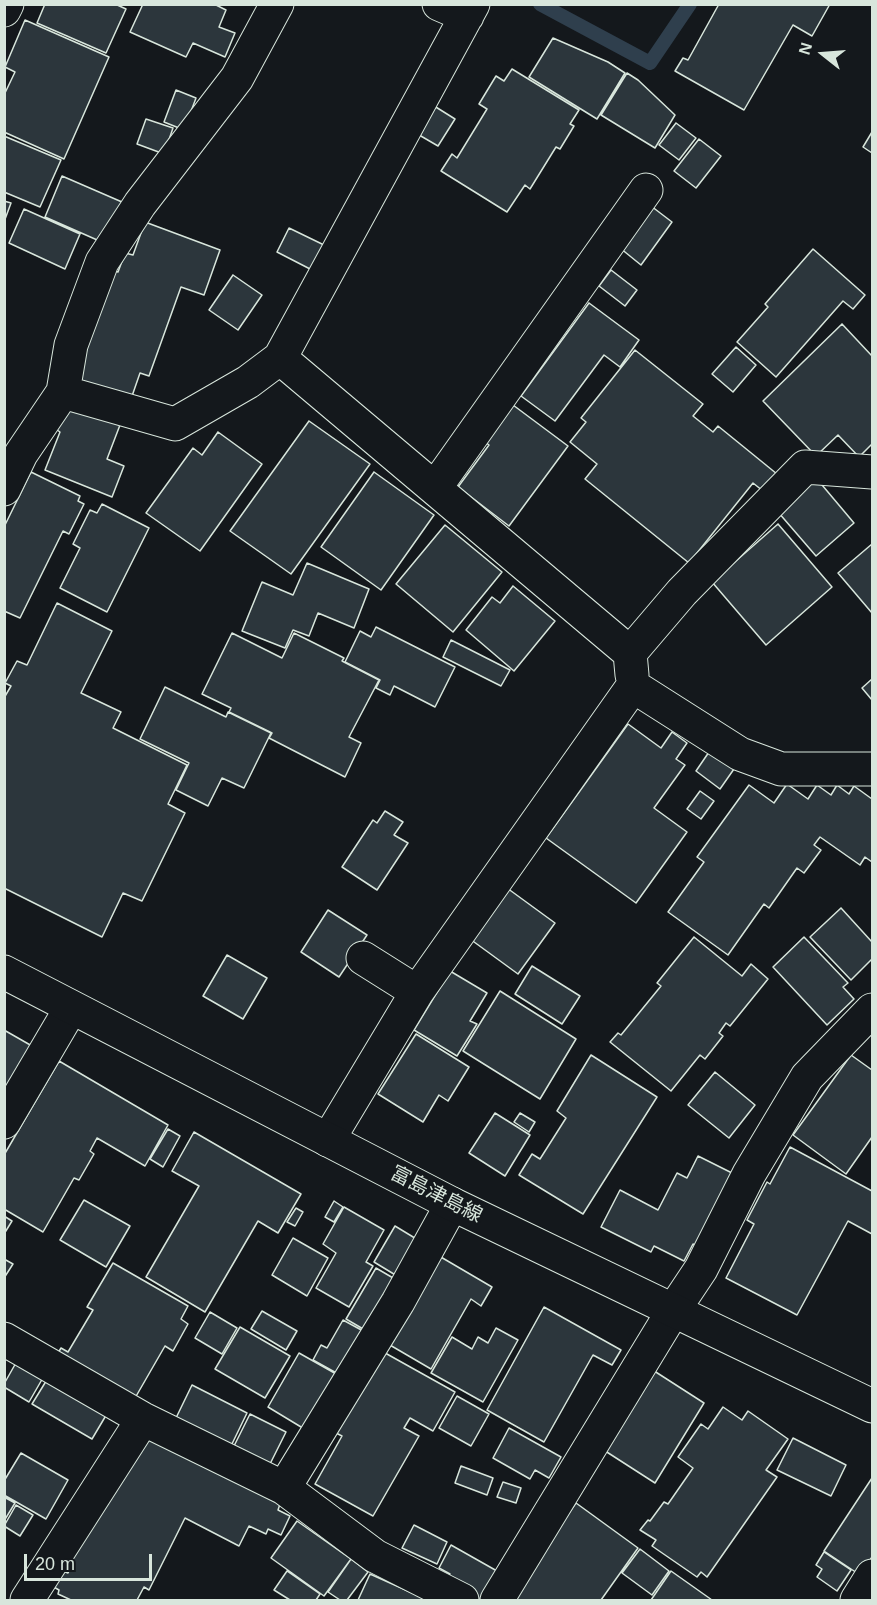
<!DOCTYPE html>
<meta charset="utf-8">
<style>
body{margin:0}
#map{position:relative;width:877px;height:1605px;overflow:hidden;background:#14181c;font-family:Arial,sans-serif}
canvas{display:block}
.frame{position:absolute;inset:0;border:6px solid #d8e6dc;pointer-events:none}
.north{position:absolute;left:793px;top:24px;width:60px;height:60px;-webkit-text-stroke:4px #14181c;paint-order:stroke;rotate:287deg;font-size:16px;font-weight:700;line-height:24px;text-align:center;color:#d8e6dc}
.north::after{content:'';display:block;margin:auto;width:21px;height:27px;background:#d8e6dc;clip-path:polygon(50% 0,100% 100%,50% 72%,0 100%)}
.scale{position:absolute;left:24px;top:1554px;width:128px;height:27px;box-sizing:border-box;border:3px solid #d8e6dc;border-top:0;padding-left:8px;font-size:18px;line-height:21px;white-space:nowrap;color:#d8e6dc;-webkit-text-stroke:4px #14181c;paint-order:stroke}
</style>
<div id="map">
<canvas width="877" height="1605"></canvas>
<div class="frame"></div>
<div class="north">N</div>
<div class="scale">20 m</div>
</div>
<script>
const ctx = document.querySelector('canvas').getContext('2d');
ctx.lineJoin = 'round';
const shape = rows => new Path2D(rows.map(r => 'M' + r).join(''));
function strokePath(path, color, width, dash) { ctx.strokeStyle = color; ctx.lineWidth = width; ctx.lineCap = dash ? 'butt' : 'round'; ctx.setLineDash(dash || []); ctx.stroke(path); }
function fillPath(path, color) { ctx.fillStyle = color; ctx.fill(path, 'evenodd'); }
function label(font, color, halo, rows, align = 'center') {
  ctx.font = font + ' Arial,"Noto Sans JP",sans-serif'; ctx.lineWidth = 4.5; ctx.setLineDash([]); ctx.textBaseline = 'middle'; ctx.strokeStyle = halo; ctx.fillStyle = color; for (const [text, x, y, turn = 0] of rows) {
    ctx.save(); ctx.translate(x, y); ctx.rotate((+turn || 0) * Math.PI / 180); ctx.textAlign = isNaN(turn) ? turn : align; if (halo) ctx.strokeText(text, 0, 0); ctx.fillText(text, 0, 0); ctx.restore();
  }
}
const stream = shape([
 [540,4,650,63,690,4]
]);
const building = shape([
 [45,4,115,4,126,9,106,53,37,23,45,4],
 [143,4,214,4,226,10,219,27,235,33,225,57,193,43,186,57,130,32,143,4],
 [719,4,830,4,812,36,793,25,744,110,675,71,683,58,688,60,719,4],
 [25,20,109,57,64,159,4,132,4,95,15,72,5,67,25,20],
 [553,38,608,62,625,73,597,119,529,77,553,38],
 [512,69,579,110,570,124,574,126,560,149,556,147,530,189,525,185,507,212,441,171,452,154,457,158,487,109,479,104,496,76,504,81,512,69],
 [627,73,638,80,675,115,655,148,601,115,627,73],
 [176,90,196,98,184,130,164,122,176,90],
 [431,104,455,119,438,146,414,132,431,104],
 [146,119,173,128,164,154,137,144,146,119],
 [676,123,696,138,679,160,659,145,676,123],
 [872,132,872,153,863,147,872,132],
 [4,136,61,160,40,207,4,192,4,136],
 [699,139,721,156,696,188,674,171,699,139],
 [62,176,122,202,104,243,45,217,62,176],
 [4,201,11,203,4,222,4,201],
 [651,206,672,222,641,265,620,248,651,206],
 [24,209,80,234,65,269,9,243,24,209],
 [145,222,220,250,204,295,181,287,149,376,140,373,131,399,75,378,110,270,118,272,125,253,133,255,145,222],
 [289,228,324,245,312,270,277,252,289,228],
 [813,249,865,295,853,309,843,301,776,377,737,342,768,307,765,304,813,249],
 [611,270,637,290,625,306,599,286,611,270],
 [233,275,262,295,238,330,209,310,233,275],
 [589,303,639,340,620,367,604,355,555,421,521,396,589,303],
 [842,324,872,356,872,444,859,457,838,435,816,456,763,401,842,324],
 [736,347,756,365,733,392,712,374,736,347],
 [635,350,703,404,693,416,713,432,718,426,777,474,763,491,753,483,689,563,585,479,597,464,570,442,586,422,581,418,635,350],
 [513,405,568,446,509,526,458,487,489,445,485,442,513,405],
 [66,408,120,425,107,459,124,466,112,497,45,470,60,432,57,430,66,408],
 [309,421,370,464,291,574,230,531,309,421],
 [218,432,262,464,200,551,146,513,193,448,202,455,218,432],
 [31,472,80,496,78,501,84,504,69,534,63,531,20,618,4,611,4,527,31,472],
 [374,472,434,515,381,590,321,547,374,472],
 [817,479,854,523,816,556,778,512,817,479],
 [102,504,149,528,107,612,60,588,80,548,73,544,90,510,97,513,102,504],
 [778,524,832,587,766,645,712,582,778,524],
 [445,525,502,572,453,632,396,584,445,525],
 [872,544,872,613,838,573,872,544],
 [307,563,369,589,354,628,318,613,309,636,293,630,285,648,242,631,262,582,293,595,307,563],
 [513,586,555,621,514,671,466,630,492,597,500,603,513,586],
 [57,603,112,631,81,693,121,712,113,728,187,765,168,804,185,813,142,901,123,893,102,937,4,888,4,698,11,686,5,683,17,661,27,665,57,603],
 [376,627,455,667,435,707,394,686,390,695,376,688,380,680,345,662,360,631,371,637,376,627],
 [232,633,282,658,294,633,344,658,342,661,379,680,349,737,361,743,345,777,269,738,272,733,229,712,231,708,202,694,232,633],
 [451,640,510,670,501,686,443,657,451,640],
 [872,679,872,700,862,688,872,679],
 [165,687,226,717,228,712,271,733,244,788,222,778,208,806,176,790,189,763,140,739,165,687],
 [628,724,661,748,672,732,687,743,676,759,685,765,654,808,687,832,636,903,546,838,628,724],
 [709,752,734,769,720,789,696,771,709,752],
 [787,784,808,799,817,785,831,795,837,785,849,794,854,786,872,799,872,862,865,857,860,865,820,837,814,845,821,850,804,873,797,868,769,908,764,904,728,955,668,912,704,862,697,857,749,785,774,803,787,784],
 [700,791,714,801,701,819,687,809,700,791],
 [385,811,403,822,394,835,408,843,377,890,342,867,373,820,377,823,385,811],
 [507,888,555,923,518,974,470,939,507,888],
 [841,908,872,942,872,959,851,980,810,937,841,908],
 [328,910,367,935,339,977,301,952,328,910],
 [694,937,742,976,751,964,768,979,730,1026,726,1023,719,1033,723,1036,705,1059,700,1055,671,1091,610,1042,618,1033,621,1035,661,986,657,983,694,937],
 [804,937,848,983,843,987,854,999,827,1025,773,967,804,937],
 [227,955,267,978,243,1019,203,996,227,955],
 [532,966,580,996,562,1024,515,994,532,966],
 [450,971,487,993,470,1021,477,1024,457,1056,414,1030,450,971],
 [500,991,576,1039,540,1099,463,1051,500,991],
 [4,1030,39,1050,4,1110,4,1030],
 [416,1034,469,1067,448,1101,439,1095,423,1122,378,1094,416,1034],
 [591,1055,657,1097,583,1214,519,1175,532,1154,540,1159,566,1118,557,1111,591,1055],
 [851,1055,872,1070,872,1137,846,1174,793,1135,851,1055],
 [59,1061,168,1125,145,1166,97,1138,90,1151,94,1154,79,1180,74,1178,43,1232,4,1209,4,1155,59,1061],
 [715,1072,755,1105,729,1138,688,1105,715,1072],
 [495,1113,530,1135,505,1176,469,1153,495,1113],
 [520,1113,535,1122,529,1132,514,1122,520,1113],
 [168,1129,180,1136,163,1167,150,1159,168,1129],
 [194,1132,301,1194,278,1233,258,1221,205,1312,146,1277,199,1186,172,1171,194,1132],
 [790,1147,872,1191,872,1234,848,1221,797,1315,726,1278,754,1224,747,1220,767,1182,770,1184,790,1147],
 [698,1156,736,1175,700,1248,693,1244,684,1261,654,1246,651,1252,601,1227,620,1190,658,1210,677,1173,687,1178,698,1156],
 [84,1200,130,1226,106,1267,60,1240,84,1200],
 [334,1201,343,1207,334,1222,325,1217,334,1201],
 [344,1207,384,1230,366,1262,373,1266,349,1307,316,1288,336,1253,323,1244,344,1207],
 [296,1208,303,1212,295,1226,287,1222,296,1208],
 [4,1216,12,1221,4,1234,4,1216],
 [395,1226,423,1243,402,1279,374,1262,395,1226],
 [293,1238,328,1258,307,1296,272,1275,293,1238],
 [434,1253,492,1287,481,1306,471,1299,431,1369,383,1341,434,1253],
 [4,1259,13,1264,4,1278,4,1259],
 [113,1263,188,1306,181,1319,188,1324,173,1351,165,1346,131,1405,54,1360,61,1348,68,1352,93,1310,87,1307,113,1263],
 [376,1268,400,1282,370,1333,346,1319,376,1268],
 [544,1307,621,1350,612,1365,593,1355,544,1442,487,1410,544,1307],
 [262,1311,297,1331,286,1350,251,1329,262,1311],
 [210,1312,237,1328,222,1354,195,1338,210,1312],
 [343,1320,365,1332,340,1375,313,1360,321,1345,327,1348,343,1320],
 [240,1327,290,1356,265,1398,215,1369,240,1327],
 [496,1328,518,1340,483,1402,431,1373,452,1337,472,1349,478,1337,488,1343,496,1328],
 [378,1349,455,1392,433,1431,410,1418,404,1428,419,1436,373,1516,315,1484,342,1436,332,1431,378,1349],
 [299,1353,338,1375,306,1430,268,1407,299,1353],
 [17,1361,44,1376,29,1402,4,1387,4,1384,17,1361],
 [648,1367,704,1403,655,1483,599,1447,648,1367],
 [48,1378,108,1412,92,1439,32,1404,48,1378],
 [192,1385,247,1413,230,1448,175,1420,192,1385],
 [457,1396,489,1414,471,1446,439,1428,457,1396],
 [723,1407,742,1420,748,1411,788,1439,766,1470,777,1477,707,1577,701,1572,697,1577,652,1546,656,1540,640,1530,648,1520,650,1521,664,1502,668,1504,693,1468,678,1457,701,1424,708,1429,723,1407],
 [250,1414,286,1432,267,1470,231,1452,250,1414],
 [509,1428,561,1457,549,1478,535,1470,530,1479,493,1458,509,1428],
 [144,1432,280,1504,278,1510,290,1516,281,1535,268,1529,266,1534,249,1526,239,1546,185,1518,149,1590,144,1587,137,1600,71,1600,58,1594,59,1590,52,1586,60,1570,68,1573,74,1561,69,1559,144,1432],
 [793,1438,846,1465,831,1496,777,1470,793,1438],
 [21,1453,68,1480,46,1519,4,1495,4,1481,21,1453],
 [461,1466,493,1478,487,1495,455,1483,461,1466],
 [872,1478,872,1557,860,1575,824,1551,872,1478],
 [503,1482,521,1488,516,1503,497,1497,503,1482],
 [4,1497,15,1503,4,1521,4,1497],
 [576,1503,638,1548,601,1600,511,1600,535,1560,576,1503],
 [16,1505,33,1515,20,1536,4,1526,16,1505],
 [297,1521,351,1559,324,1596,271,1558,297,1521],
 [414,1525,447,1542,437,1564,402,1548,414,1525],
 [451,1545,497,1571,481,1600,477,1600,445,1583,450,1574,439,1568,451,1545],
 [640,1549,669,1571,652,1595,622,1573,640,1549],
 [824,1552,851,1570,837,1591,817,1577,822,1569,816,1565,824,1552],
 [351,1559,368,1572,347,1600,340,1600,328,1592,351,1559],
 [287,1571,320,1594,316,1600,290,1600,274,1590,287,1571],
 [671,1571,712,1600,651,1600,671,1571],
 [370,1574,428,1600,358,1600,370,1574]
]);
const minor = shape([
 [439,4,467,16],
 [4,10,7,4],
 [280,358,630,653],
 [63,392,71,345,102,262,140,204,237,78,277,4],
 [435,488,646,190],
 [4,489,21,454,63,392,175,424,248,382,280,358,473,4],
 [632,675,630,653,682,592,805,467,872,472],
 [363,958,417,992],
 [4,1122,71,1008],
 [328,1140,417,992,633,686,740,754,781,769,872,769],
 [4,1339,143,1419,284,1488,375,1556,462,1600],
 [284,1488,398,1302,452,1204],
 [27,1600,143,1419],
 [497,1600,673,1311,701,1269,749,1174,807,1077,872,1010],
 [857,1600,872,1576]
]);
const major = shape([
 [4,972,452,1204,872,1406]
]);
const streetNames = [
 ["富島津島線",436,1195,27]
];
strokePath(stream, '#2f3f4d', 14);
fillPath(building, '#2c363c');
strokePath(building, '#d8e6dc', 1.5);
strokePath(minor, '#d8e6dc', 35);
strokePath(major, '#d8e6dc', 35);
strokePath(minor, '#14181c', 33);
strokePath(major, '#14181c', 33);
label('20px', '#d8e6dc', '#14181c', streetNames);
</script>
